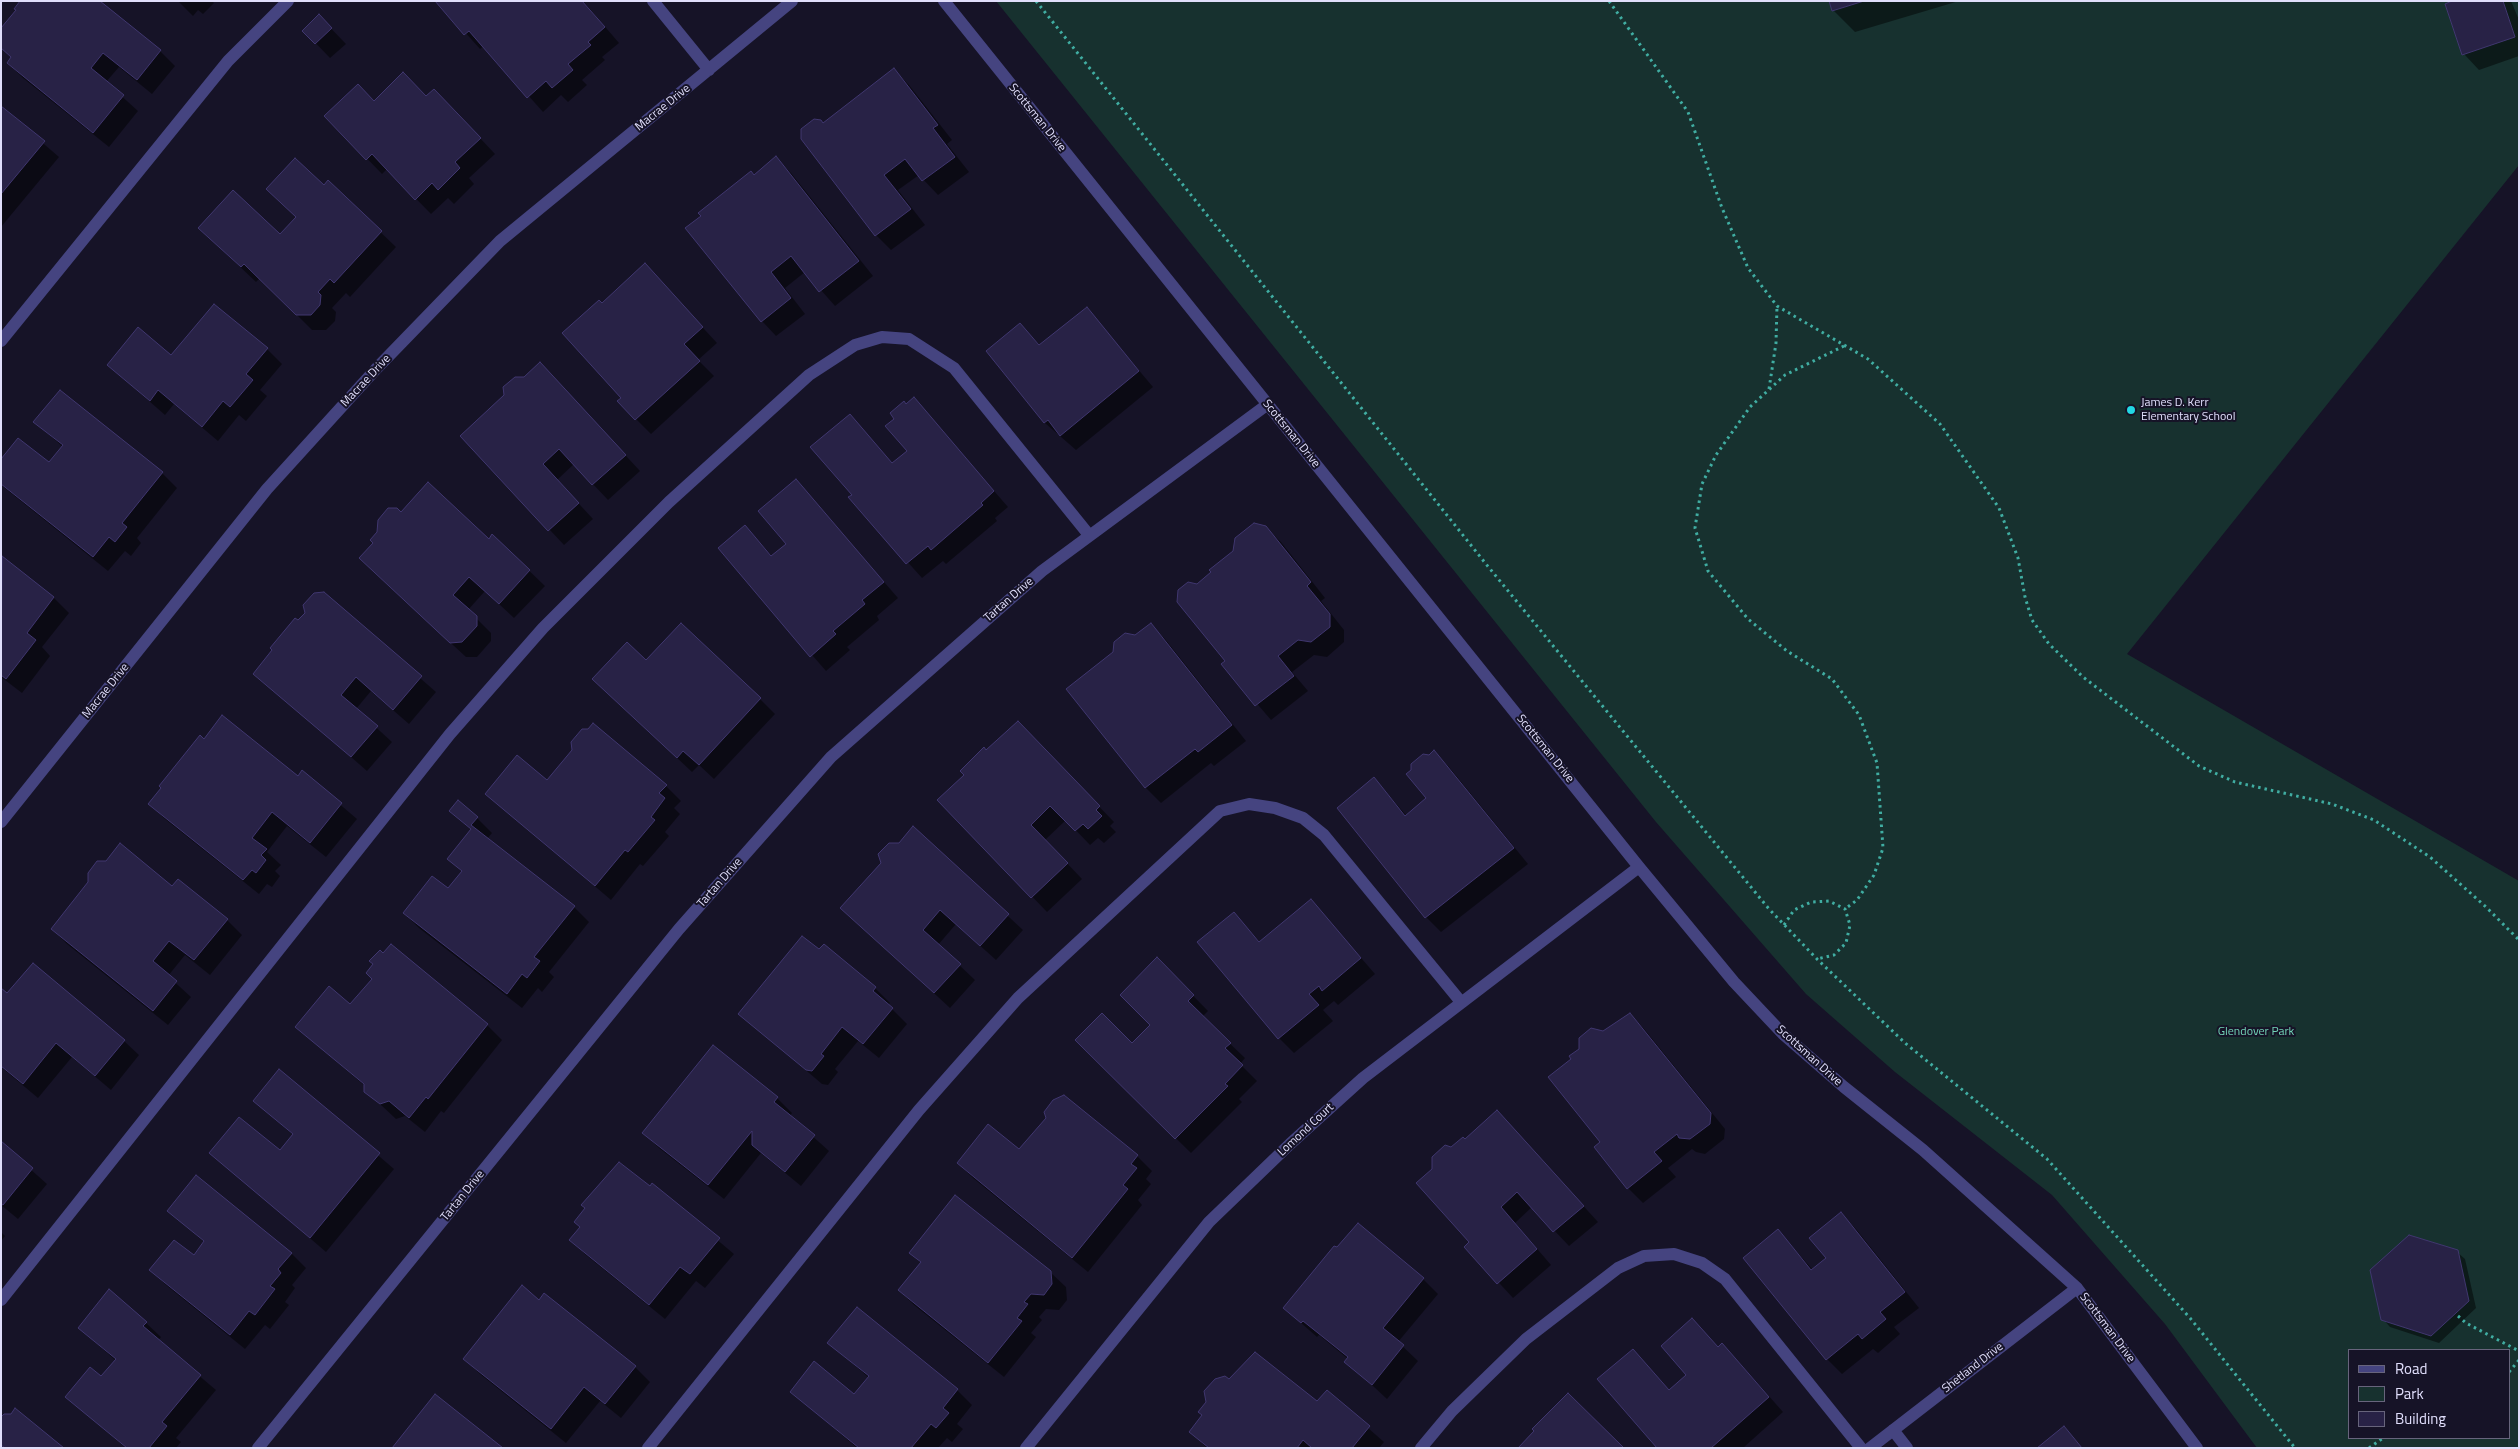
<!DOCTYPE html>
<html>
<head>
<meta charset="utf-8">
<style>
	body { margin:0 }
	#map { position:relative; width:2520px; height:1449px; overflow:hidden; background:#161327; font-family:"Titillium Web",sans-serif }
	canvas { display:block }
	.frame { position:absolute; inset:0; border:2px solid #e0defb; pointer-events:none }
	.legend { position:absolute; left:2348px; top:1349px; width:162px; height:90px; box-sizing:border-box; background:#161327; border:1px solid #67647c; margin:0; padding:6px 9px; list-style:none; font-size:15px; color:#e0defb }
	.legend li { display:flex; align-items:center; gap:10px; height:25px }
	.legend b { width:25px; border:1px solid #67647c }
</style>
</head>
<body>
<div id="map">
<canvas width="2520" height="1449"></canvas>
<div class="frame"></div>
<ul class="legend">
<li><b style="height:6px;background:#454480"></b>Road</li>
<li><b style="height:14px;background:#17312f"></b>Park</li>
<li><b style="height:14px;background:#282246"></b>Building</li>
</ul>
</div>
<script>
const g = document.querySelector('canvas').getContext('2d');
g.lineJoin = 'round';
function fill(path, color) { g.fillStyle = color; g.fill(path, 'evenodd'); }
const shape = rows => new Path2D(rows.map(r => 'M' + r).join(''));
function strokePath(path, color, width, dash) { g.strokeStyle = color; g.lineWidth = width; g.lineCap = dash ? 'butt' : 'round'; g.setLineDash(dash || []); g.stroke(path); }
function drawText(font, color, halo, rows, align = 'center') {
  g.font = font + ' "Titillium Web",sans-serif'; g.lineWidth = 4; g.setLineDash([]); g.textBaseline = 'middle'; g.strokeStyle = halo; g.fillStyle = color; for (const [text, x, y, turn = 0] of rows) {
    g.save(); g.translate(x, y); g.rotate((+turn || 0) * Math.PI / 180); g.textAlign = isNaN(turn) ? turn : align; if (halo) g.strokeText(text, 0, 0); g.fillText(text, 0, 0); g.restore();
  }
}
const green = shape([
	[996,1,1829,1,1832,11,1864,1,2519,1,2519,165,2127,654,2519,881,2519,1448,2257,1448,2165,1324,2052,1195,1895,1072,1806,994,1656,822],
	[2349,1350,2509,1350,2509,1438,2349,1438]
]);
const shadow = shape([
	[178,1,212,1,214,3,203,14,198,10,193,16],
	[437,1,583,1,619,43,602,57,605,60,582,80,587,85,568,102,561,95,543,112,484,46,480,49],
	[1830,1,1959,1,1855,32,1833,10],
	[2456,1,2511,1,2519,20,2519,56,2479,70,2464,54],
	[18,10,160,51,175,66,152,94,119,67,106,82,138,111,109,147,23,78,8,63,12,58,1,48,1,30],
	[319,16,346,44,330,58,304,31],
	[894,70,909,85,952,140,947,144,969,172,938,195,919,175,898,190,925,225,891,250,876,235,802,138,823,125],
	[426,97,449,105,495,154,469,178,474,184,454,204,448,198,431,214,387,169,382,174,326,116],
	[1,107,59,157,1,227],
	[776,158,791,173,873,276,835,306,805,272,785,288,805,314,776,336,762,321,754,176],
	[328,182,396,247,350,297,346,293,332,308,336,312,335,321,326,330,312,330,260,278,256,282,215,243,281,235],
	[645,265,717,343,698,360,714,376,651,434,636,419,622,398,602,305],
	[1087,309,1153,387,1076,450,1045,423,988,351,1020,324,1041,346],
	[267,349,282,364,260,390,267,396,246,421,239,415,218,441,174,404,165,415,108,365],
	[555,379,640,471,608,500,574,464,557,480,593,519,564,545,462,436,506,396],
	[914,399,1008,507,995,518,997,521,946,564,943,561,922,578,850,498,854,495,850,415,893,464,908,451,906,406],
	[35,422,162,473,177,488,137,538,141,543,131,556,125,551,108,571,1,485,1,461,50,464,63,447],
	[796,481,898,598,877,616,879,620,847,647,850,650,826,671,719,548,745,526,773,557,788,544],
	[401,513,489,541,493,536,545,586,514,618,485,591,468,610,491,633,491,641,477,657,466,657,375,573],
	[1265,527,1281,542,1325,598,1321,601,1344,630,1344,642,1327,657,1314,655,1292,672,1308,691,1271,720,1223,664,1227,662,1198,585],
	[2,558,54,598,69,613,42,647,50,656,22,693,1,677],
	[323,593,436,692,409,724,371,691,356,709,392,742,367,771,255,673],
	[1150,624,1165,639,1246,741,1214,766,1211,763,1161,803,1146,788,1068,689],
	[646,662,760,699,775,714,714,779,699,765,692,772,609,694],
	[1033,738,1114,822,1110,826,1116,832,1104,843,1098,838,1090,845,1066,820,1045,840,1082,879,1047,912,939,800,965,775,986,751],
	[204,740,298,777,302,772,357,819,326,857,287,826,267,852,281,865,275,871,280,876,272,887,267,884,259,894,165,819,150,804],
	[1434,752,1449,767,1528,864,1441,932,1426,917,1338,808,1374,779,1407,816,1428,799,1429,756],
	[547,782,666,786,681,801,674,808,680,814,665,832,669,836,643,866,640,864,611,900,487,794],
	[451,811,477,818,492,833,487,839,574,907,589,922,549,972,554,977,542,992,538,988,522,1008,419,928,404,913,448,890,462,872,449,859,472,830],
	[913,828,1023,930,996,960,956,924,938,945,975,980,950,1008,857,922,899,844],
	[90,882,173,887,227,920,242,935,210,975,185,955,168,976,191,997,168,1025,67,944,52,929],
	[1311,900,1375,974,1338,1005,1334,1001,1323,1010,1333,1021,1294,1053,1279,1038,1234,914,1260,942],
	[1157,959,1208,1011,1202,1017,1245,1058,1240,1064,1257,1081,1239,1099,1242,1102,1191,1153,1076,1040,1132,1045,1151,1025],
	[875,988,890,1003,888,1005,907,1024,879,1058,858,1041,835,1069,838,1072,828,1085,822,1084,740,1014],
	[1,990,124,1041,139,1055,111,1090,72,1057,38,1098,1,1067],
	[351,1006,487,1025,502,1040,444,1113,441,1111,425,1132,405,1116,396,1119,366,1091,366,1087,297,1027],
	[1630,1014,1645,1030,1725,1129,1724,1139,1705,1154,1696,1152,1692,1149,1668,1168,1676,1177,1643,1203,1628,1188,1602,1142,1603,1032],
	[280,1071,394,1169,326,1252,211,1153,280,1152,293,1135,255,1101],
	[777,1098,792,1113,790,1116,829,1151,801,1186,761,1153,724,1199,659,1148,644,1133],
	[1497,1111,1598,1222,1569,1246,1532,1207,1515,1223,1551,1265,1513,1298,1466,1247,1471,1242,1433,1169,1451,1148,1465,1141],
	[1,1143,47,1184,18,1219,1,1205],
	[1020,1151,1137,1156,1152,1171,1146,1179,1151,1184,1138,1200,1142,1205,1088,1272,973,1178,958,1163],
	[652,1185,734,1254,705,1288,696,1281,665,1319,586,1255,571,1240],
	[169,1211,291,1253,306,1268,292,1285,295,1288,285,1302,289,1305,270,1329,265,1325,245,1349,166,1285,151,1270,194,1256,205,1243],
	[1841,1214,1856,1229,1919,1308,1894,1327,1900,1334,1878,1353,1873,1349,1842,1374,1827,1359,1778,1231,1813,1270,1827,1258],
	[1,1232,5,1236,1,1241],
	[2457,1252,2465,1259,2476,1308,2439,1343,2390,1327,2383,1319],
	[911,1253,1050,1272,1066,1287,1067,1300,1059,1310,1046,1309,1039,1317,1042,1320,1031,1333,1036,1337,1004,1377,914,1305,899,1290,921,1263],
	[1423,1279,1438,1294,1398,1342,1418,1361,1387,1399,1346,1361,1348,1359,1319,1335,1317,1337,1284,1308],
	[539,1302,635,1367,650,1382,621,1418,600,1401,566,1443,480,1374,465,1359],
	[1692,1320,1719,1348,1722,1345,1737,1360,1783,1412,1743,1448,1658,1448,1633,1350,1670,1391,1688,1375],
	[146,1323,161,1337,158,1341,216,1390,176,1438,181,1442,176,1448,126,1448,67,1397,102,1378,116,1361,79,1327],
	[829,1342,957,1390,972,1405,957,1424,963,1429,952,1442,947,1438,938,1448,857,1448,791,1391,855,1396,869,1378],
	[1229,1381,1317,1403,1327,1392,1384,1442,1379,1448,1207,1448,1191,1432]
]);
const building = shape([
	[20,1,100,1,161,50,137,80,103,53,91,68,124,95,93,133,7,63,11,57,1,48,1,28,16,10,14,9,20,1],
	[435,1,582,1,605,27,588,42,591,45,568,64,573,70,552,88,546,81,527,98,469,31,464,35,435,1],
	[1829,1,1864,1,1832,11,1829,1],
	[2452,1,2503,1,2515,37,2462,55,2445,4,2452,1],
	[319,14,332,28,315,44,302,31,319,14],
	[894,68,938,125,933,128,955,157,922,181,905,159,884,175,911,209,875,236,801,139,801,129,814,119,821,120,823,123,894,68],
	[403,72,426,96,434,89,481,138,455,162,460,168,438,190,432,183,415,200,372,154,366,160,324,116,358,84,374,101,403,72],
	[1,106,45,141,1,194,1,106],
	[776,156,859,261,819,292,791,256,771,272,791,298,761,322,685,228,701,216,698,213,751,171,754,175,776,156],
	[295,158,324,185,328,180,382,231,334,283,330,279,318,292,321,295,320,305,311,315,296,315,244,264,241,267,198,228,233,190,280,234,296,217,266,189,295,158],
	[645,263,703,327,684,344,700,361,635,420,617,401,621,398,562,333,599,300,602,303,645,263],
	[214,304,268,348,246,374,253,380,230,407,223,401,202,427,158,390,150,401,107,365,138,327,171,355,214,304],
	[1087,307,1139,371,1060,436,1048,420,1044,423,986,351,1020,323,1039,345,1087,307],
	[540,362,626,455,592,485,559,449,543,464,579,503,548,531,460,436,504,395,503,387,515,377,524,377,540,362],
	[60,390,163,472,122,523,127,527,115,542,109,537,93,557,1,484,1,459,18,438,49,462,63,445,33,422,60,390],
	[914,397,994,491,981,503,983,505,931,550,928,546,906,564,848,497,852,495,810,447,850,414,892,463,907,451,885,426,894,419,890,413,904,401,906,404,914,397],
	[796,479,884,582,862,600,865,604,833,631,836,634,810,657,718,548,745,525,771,556,786,544,758,511,796,479],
	[428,482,489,539,492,534,530,570,499,604,469,577,453,595,477,616,477,626,462,642,450,643,359,558,373,543,370,540,377,532,378,520,388,508,397,508,401,512,428,482],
	[1254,523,1266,526,1311,582,1307,586,1330,614,1330,627,1311,642,1298,640,1278,656,1294,676,1255,706,1221,664,1225,661,1177,602,1178,590,1188,582,1197,584,1211,572,1209,570,1233,551,1235,538,1254,523],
	[2,556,54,597,27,633,36,640,6,679,1,675,2,556],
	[324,592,422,676,393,710,356,677,341,695,378,726,351,757,253,674,272,650,270,648,295,618,298,620,305,613,303,605,314,593,324,592],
	[681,623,761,698,699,765,683,751,677,758,592,679,627,642,646,660,681,623],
	[1151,623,1232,725,1198,752,1195,749,1145,788,1066,689,1113,652,1114,642,1125,633,1135,635,1151,623],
	[222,715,298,776,302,770,342,803,310,843,272,812,252,838,267,849,261,855,266,860,256,873,252,870,243,880,148,804,161,788,159,786,200,735,204,739,222,715],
	[1018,721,1100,806,1096,810,1102,816,1088,829,1083,824,1075,831,1050,806,1031,825,1068,863,1031,898,937,800,964,775,960,771,984,747,986,750,1018,721],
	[593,723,667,785,659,793,665,798,651,817,655,820,628,852,625,850,595,886,485,794,517,755,547,780,572,750,571,742,582,729,588,729,593,723],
	[1434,750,1514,848,1425,918,1337,808,1374,777,1405,816,1426,798,1406,774,1411,770,1411,764,1423,754,1429,755,1434,750],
	[458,800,478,817,471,825,575,906,534,957,540,961,527,978,522,974,507,994,403,913,432,876,448,888,462,871,447,859,471,829,449,811,458,800],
	[913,826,1009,914,980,946,940,910,923,930,961,964,934,993,840,908,881,863,878,854,889,843,899,843,913,826],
	[120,843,172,886,178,879,228,919,194,960,169,941,153,961,177,981,153,1011,51,929,88,882,88,873,97,861,106,861,120,843],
	[1311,899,1361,958,1322,991,1319,986,1309,994,1319,1005,1278,1039,1197,942,1234,912,1259,942,1311,899],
	[802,936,819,949,824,944,876,987,873,991,893,1008,863,1044,842,1027,821,1054,824,1056,812,1071,806,1070,738,1014,802,936],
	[391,944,488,1024,428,1099,426,1097,409,1118,389,1101,380,1104,364,1092,364,1084,295,1027,329,986,350,1004,372,979,366,973,373,964,369,961,380,950,383,953,391,944],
	[1157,957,1194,995,1188,1001,1231,1043,1225,1048,1243,1065,1225,1084,1228,1086,1175,1139,1075,1040,1102,1013,1132,1043,1150,1025,1120,995,1157,957],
	[33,963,125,1040,95,1076,56,1043,23,1084,1,1066,1,988,7,993,33,963],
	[1630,1013,1711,1113,1710,1124,1690,1139,1679,1138,1677,1134,1654,1152,1662,1161,1627,1189,1594,1147,1600,1142,1548,1077,1571,1059,1569,1056,1579,1049,1579,1038,1591,1028,1603,1031,1630,1013],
	[713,1045,778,1097,774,1102,815,1135,785,1172,752,1145,752,1131,708,1185,642,1133,713,1045],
	[279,1069,380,1153,310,1238,209,1153,239,1117,280,1150,293,1134,253,1101,279,1069],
	[1064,1095,1138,1155,1131,1164,1137,1168,1123,1185,1128,1189,1072,1258,957,1163,988,1124,1019,1149,1046,1118,1044,1112,1053,1100,1064,1095],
	[1497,1110,1584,1206,1553,1232,1517,1192,1501,1207,1537,1249,1497,1284,1464,1247,1469,1242,1416,1183,1432,1169,1432,1157,1445,1145,1451,1147,1463,1137,1465,1139,1497,1110],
	[1,1141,33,1168,3,1205,1,1204,1,1141],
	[619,1162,650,1186,652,1183,720,1238,690,1274,680,1267,649,1305,569,1240,580,1227,574,1222,585,1208,581,1205,619,1162],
	[196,1175,292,1253,278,1269,281,1273,270,1286,275,1289,255,1315,249,1311,230,1335,149,1270,174,1240,194,1255,204,1241,167,1211,196,1175],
	[955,1195,1051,1271,1052,1284,1044,1295,1031,1294,1024,1302,1028,1304,1017,1318,1022,1321,988,1363,898,1290,921,1262,909,1253,955,1195],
	[1841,1212,1905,1292,1880,1312,1886,1319,1862,1339,1858,1334,1826,1360,1743,1258,1778,1229,1811,1270,1826,1258,1809,1238,1841,1212],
	[1358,1223,1424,1278,1383,1328,1404,1345,1372,1385,1344,1362,1348,1357,1303,1321,1301,1323,1283,1308,1334,1246,1337,1247,1358,1223],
	[2409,1235,2458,1250,2469,1301,2431,1336,2381,1320,2370,1270,2409,1235],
	[522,1285,539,1300,544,1293,636,1366,605,1404,584,1387,551,1429,463,1359,522,1285],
	[109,1289,147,1322,143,1326,201,1375,162,1422,167,1426,149,1448,127,1448,65,1397,90,1367,101,1376,116,1359,78,1328,109,1289],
	[857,1307,958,1389,943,1408,949,1413,936,1428,931,1424,911,1448,859,1448,790,1392,814,1361,854,1394,869,1376,827,1343,857,1307],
	[1692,1318,1718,1347,1722,1343,1769,1397,1711,1448,1657,1448,1597,1379,1633,1349,1669,1390,1686,1375,1661,1346,1692,1318],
	[1255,1352,1317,1401,1327,1390,1370,1426,1352,1448,1312,1448,1303,1440,1297,1448,1209,1448,1189,1432,1202,1415,1198,1412,1206,1402,1204,1391,1215,1379,1225,1376,1229,1379,1255,1352],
	[1568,1393,1624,1448,1518,1448,1534,1431,1532,1429,1568,1393],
	[435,1394,503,1448,392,1448,435,1394],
	[15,1408,64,1448,5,1448,1,1445,1,1417,4,1414,11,1414,15,1408],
	[2064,1426,2082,1448,2037,1448,2064,1426]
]);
const path = shape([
	[1036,1,1486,564,1769,909,1817,959,1905,1043,2047,1159,2190,1318,2295,1448],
	[1609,1,1688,112,1722,208,1748,268,1777,306,1868,359,1940,424,1999,508,2018,558,2025,597,2032,620,2049,644,2083,677,2199,766,2235,782,2332,804,2374,820,2430,857,2486,907,2519,940],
	[1844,346,1785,375,1750,407,1716,455,1702,484,1695,528,1708,571,1748,619,1787,651,1832,679,1859,715,1877,763,1883,848,1874,875,1857,900,1845,909],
	[1769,389,1776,343,1777,306],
	[1784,925,1794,910,1811,902,1829,901,1845,909,1850,925,1846,943,1834,955,1817,959],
	[2458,1316,2466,1323,2519,1351],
	[2509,1372,2519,1360],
	[2369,1448,2383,1438]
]);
const minor = shape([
	[653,1,709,70],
	[944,1,1639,867,1734,982,1783,1034,1844,1087,1923,1150,2077,1288,2197,1448],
	[1,341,228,61,288,1],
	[1,822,267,489,376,369,500,241,792,1],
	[1,1300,450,734,543,628,669,502,809,375,855,345,882,337,909,339,954,368,1089,535],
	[1893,1430,1907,1448],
	[258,1448,679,929,831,757,1042,571,1268,404],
	[648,1448,919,1110,1018,998,1220,811,1249,804,1275,808,1303,818,1324,835,1461,1002],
	[1026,1448,1209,1222,1290,1144,1363,1078,1639,867],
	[1421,1448,1452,1411,1526,1339,1618,1268,1644,1256,1674,1254,1702,1263,1725,1279,1861,1448],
	[1870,1448,2077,1288]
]);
const markers = [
	[2131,410,5,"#22d7e3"]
];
const streetNames = [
	["Macrae Drive",663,108,-39],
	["Scottsman Drive",1037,118,51],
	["Macrae Drive",366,381,-47],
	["Scottsman Drive",1291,434,51],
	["Tartan Drive",1009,600,-41],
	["Macrae Drive",106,691,-51],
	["Scottsman Drive",1545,749,51],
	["Tartan Drive",720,883,-49],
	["Scottsman Drive",1809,1056,42],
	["Lomond Court",1306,1130,-43],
	["Tartan Drive",463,1196,-51],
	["Scottsman Drive",2107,1328,53],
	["Shetland Drive",1973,1368,-38]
];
const poiNames = [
	["James D. Kerr",2141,403],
	["Elementary School",2141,417]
];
const parkNames = [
	["Glendover Park",2256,1032]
];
fill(green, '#17312f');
fill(shadow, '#0007');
fill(building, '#282246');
strokePath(building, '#40376f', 1);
strokePath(path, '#40ada2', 3, [2.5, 4]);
strokePath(minor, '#454480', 12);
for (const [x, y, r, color] of markers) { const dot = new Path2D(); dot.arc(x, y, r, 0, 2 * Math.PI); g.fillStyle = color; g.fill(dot); strokePath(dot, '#161327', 2); }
drawText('12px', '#e0defb', '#161327', streetNames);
drawText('12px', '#e0defb', '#161327', poiNames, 'left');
drawText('12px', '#72d3b7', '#161327', parkNames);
</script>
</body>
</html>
